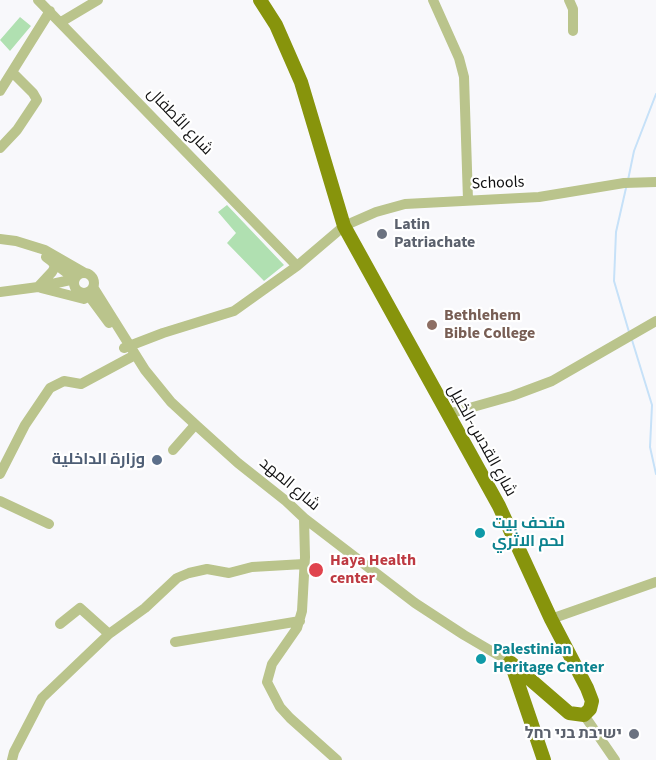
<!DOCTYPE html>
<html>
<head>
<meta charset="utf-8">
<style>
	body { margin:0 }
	canvas { display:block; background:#f8f8fb }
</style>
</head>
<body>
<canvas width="656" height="760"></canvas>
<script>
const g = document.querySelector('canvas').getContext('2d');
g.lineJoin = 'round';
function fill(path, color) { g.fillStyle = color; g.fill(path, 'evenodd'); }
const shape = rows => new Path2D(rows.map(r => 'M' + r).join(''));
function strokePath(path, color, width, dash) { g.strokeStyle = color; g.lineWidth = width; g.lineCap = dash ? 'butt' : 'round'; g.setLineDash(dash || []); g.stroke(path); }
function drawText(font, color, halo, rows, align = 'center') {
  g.font = font + ' "Source Sans 3",Cairo,Heebo,sans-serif'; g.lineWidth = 4.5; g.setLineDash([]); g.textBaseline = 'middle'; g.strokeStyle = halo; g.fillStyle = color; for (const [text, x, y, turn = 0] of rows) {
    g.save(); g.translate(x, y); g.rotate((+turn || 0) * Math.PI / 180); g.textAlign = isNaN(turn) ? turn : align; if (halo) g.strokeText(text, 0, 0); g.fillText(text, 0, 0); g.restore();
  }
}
const green = shape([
	[20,17,31,26,10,51,0,40],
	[227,205,284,265,264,281,227,243,236,233,218,212]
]);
const stream = shape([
	[628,180,634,151,656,94],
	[626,188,616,232,614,281,629,332],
	[632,340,652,405,650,447,656,474]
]);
const minor = shape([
	[38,0,297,266],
	[433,0,459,58,464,77,468,200],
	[569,0,573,9,573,31],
	[61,22,98,0],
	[0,91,50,11],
	[0,148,17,130,37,100,33,93,12,72],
	[0,239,16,241,45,250,85,273],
	[46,257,75,279],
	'74 283a10 10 0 1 1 20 0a10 10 0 1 1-20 0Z',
	[38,287,52,272,55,267,53,263],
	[93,287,145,370,171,402,197,426,238,463,286,501,304,518,415,603,464,635,510,662],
	[41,288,84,299],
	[0,292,38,287,75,279],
	[84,293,92,300,109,323],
	[124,348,163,333,234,311,297,266,344,226,376,212,405,204,539,197,624,183,656,182],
	[448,414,512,396,552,381,656,321],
	[173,450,195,425],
	[0,474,25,425,50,388,64,381,81,384,135,355],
	[0,501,49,524],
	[304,518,305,557,302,611,297,628,272,664,267,682,280,707,290,718,337,760],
	[551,619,656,582],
	[60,624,80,608,109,634],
	[175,642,300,621],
	[584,715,615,760],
	[12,760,14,752,42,698,109,634,145,608,177,578,189,573,207,569,229,573,252,567,304,564]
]);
const major = shape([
	[260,0,276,25,301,82,344,226,499,506,551,619,587,688,592,701,590,709,584,715,569,713,510,662],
	[511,663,544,760]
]);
const markers = [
	[382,234,6,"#6b7280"],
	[432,325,6,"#8d6e63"],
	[157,460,6,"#5c6f8a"],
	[480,533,6,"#0f9aa8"],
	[316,570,8,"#e0444e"],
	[481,659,6,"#0f9aa8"],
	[634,734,6,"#6b7280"]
];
const streetNames = [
	["شارع الأطفال",179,122,46],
	["Schools",498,184,-2],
	["شارع القدس-الخليل",481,441,61],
	["شارع المهد",289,485,40]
];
const worshipNames = [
	["Latin",394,225],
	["Patriachate",394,243],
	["ישיבת בני רחל",622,734,"right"]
];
const educationNames = [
	["Bethlehem",444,316],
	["Bible College",444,334]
];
const serviceNames = [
	["وزارة الداخلية",145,460]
];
const cultureNames = [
	["متحف بيت",492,524],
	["لحم الاثري",492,542],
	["Palestinian",493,650],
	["Heritage Center",493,668]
];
const healthNames = [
	["Haya Health",330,561],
	["center",330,579]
];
fill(green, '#b0e0b1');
strokePath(stream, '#c6e1f8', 2);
strokePath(minor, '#bac48c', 10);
strokePath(major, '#87940c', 14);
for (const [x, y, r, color] of markers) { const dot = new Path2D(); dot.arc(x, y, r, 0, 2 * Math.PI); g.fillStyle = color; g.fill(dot); strokePath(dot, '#fff', 2); }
drawText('16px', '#101011', '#fff', streetNames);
drawText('bold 16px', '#5b616d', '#fff', worshipNames, 'left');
drawText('bold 16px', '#785e54', '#fff', educationNames, 'left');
drawText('bold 16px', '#4e5e75', '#fff', serviceNames, 'right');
drawText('bold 16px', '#0d838f', '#fff', cultureNames, 'left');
drawText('bold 16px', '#be3a42', '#fff', healthNames, 'left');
</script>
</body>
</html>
